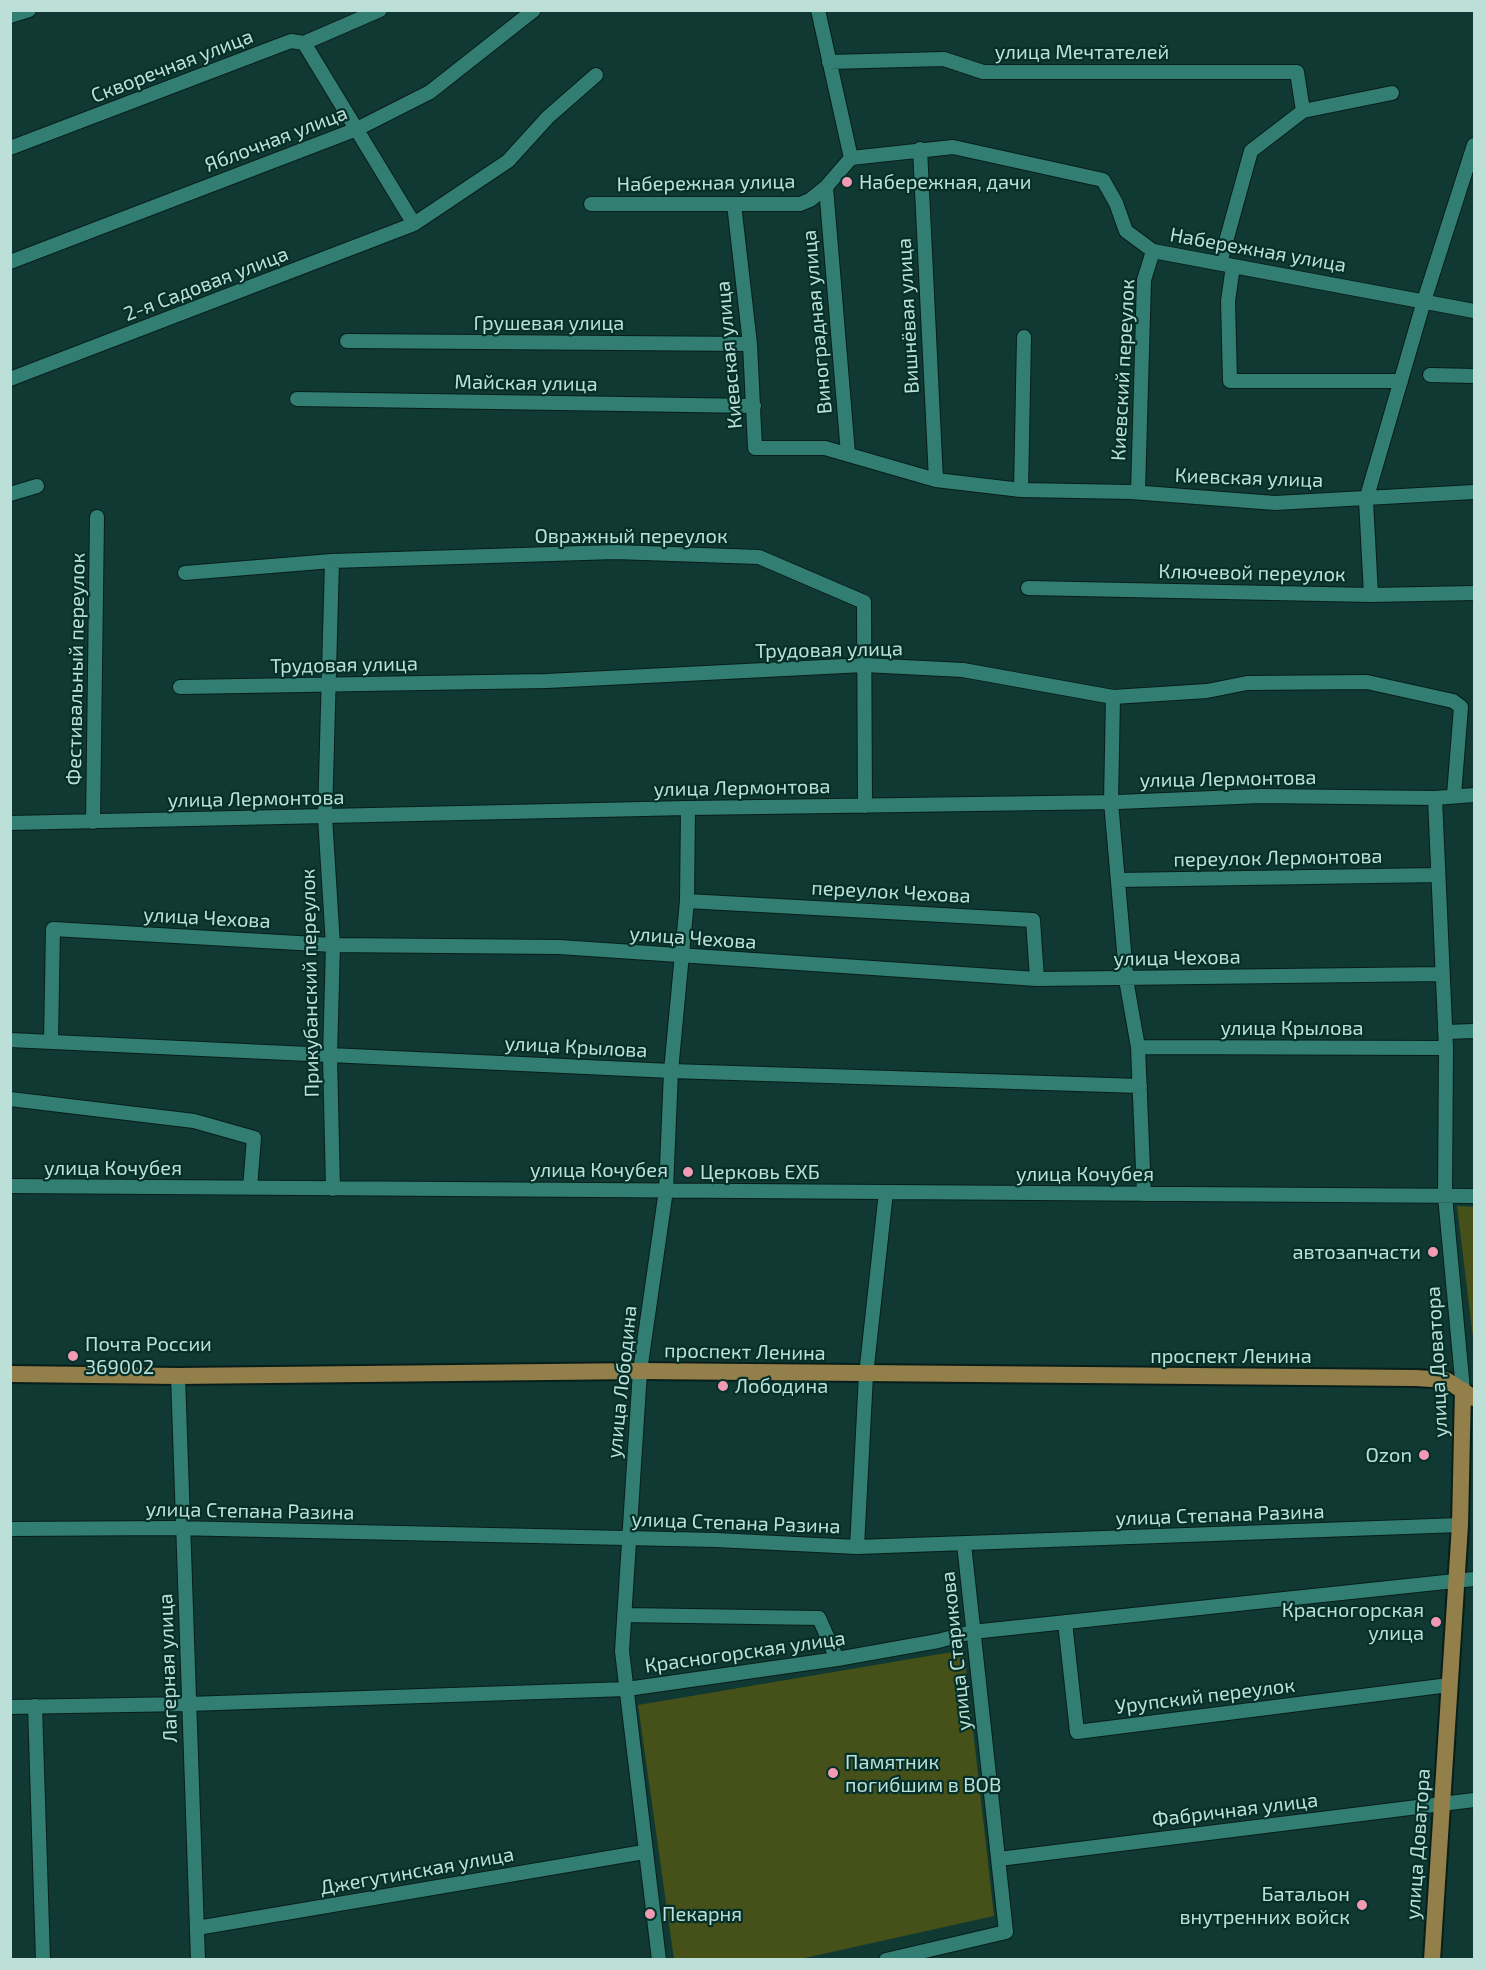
<!DOCTYPE html>
<html>
<head>
<meta charset="utf-8">
<style>
	body { margin:0 }
	#map { position:relative; width:1485px; height:1970px; overflow:hidden; background:#113933; font-family:"Exo 2",sans-serif }
	canvas { display:block }
	.frame { position:absolute; inset:0; border:12px solid #bce0d8; pointer-events:none }
</style>
</head>
<body>
<div id="map">
<canvas width="1485" height="1970"></canvas>
<div class="frame"></div>
</div>
<script>
const g = document.querySelector('canvas').getContext('2d');
g.lineJoin = 'round';
function fill(path, color) { g.fillStyle = color; g.fill(path, 'evenodd'); }
const shape = rows => new Path2D(rows.map(r => 'M' + r).join(''));
function strokePath(path, color, width, dash) { g.strokeStyle = color; g.lineWidth = width; g.lineCap = dash ? 'butt' : 'round'; g.setLineDash(dash || []); g.stroke(path); }
function drawText(font, color, halo, rows, align = 'center') {
  g.font = font + ' "Exo 2",sans-serif'; g.lineWidth = 4.5; g.setLineDash([]); g.textBaseline = 'middle'; g.strokeStyle = halo; g.fillStyle = color; for (const [text, x, y, turn = 0] of rows) {
    g.save(); g.translate(x, y); g.rotate((+turn || 0) * Math.PI / 180); g.textAlign = isNaN(turn) ? turn : align; if (halo) g.strokeText(text, 0, 0); g.fillText(text, 0, 0); g.restore();
  }
}
const green = shape([
	[1457,1206,1474,1207,1474,1346],
	[964,1650,994,1916,800,1959,674,1959,638,1705]
]);
const minor = shape([
	[818,10,851,158],
	[10,16,29,10],
	[304,43,414,224],
	[829,62,944,59,983,72,1297,72,1303,111],
	[10,148,291,41,304,43,380,10],
	[920,149,936,480],
	[826,187,848,454],
	[591,204,800,204,810,200,826,187,851,158,953,147,1103,180,1116,203,1126,231,1153,251,1474,311],
	[734,204,750,344,755,448,825,448,936,480,1021,490,1131,492,1275,503,1474,492],
	[10,262,357,129,430,92,534,10],
	[1220,263,1251,151,1303,111,1392,93],
	[1233,266,1228,301,1230,381,1401,381],
	[347,341,750,344],
	[1430,375,1474,376],
	[10,379,414,224,508,161,548,117,596,75],
	[297,399,754,406],
	[1021,490,1024,337],
	[1138,492,1144,280,1153,251],
	[10,494,37,486],
	[332,561,325,817,333,945,330,1056,333,1189],
	[185,573,332,561,615,552,759,557,864,602,865,806],
	[1028,588,1371,595,1474,593],
	[1371,595,1366,500,1424,301,1474,145],
	[180,687,547,681,864,665,963,670,1113,697,1207,691,1247,683,1367,682,1453,701,1461,707,1454,795],
	[1113,697,1111,802,1127,985,1138,1047,1144,1194],
	[1435,798,1446,1048,1445,1196,1463,1390],
	[93,822,97,517],
	[10,823,688,808,1118,802,1261,796,1435,798,1474,795],
	[1118,880,1438,875],
	[687,901,1033,920,1037,979],
	[1445,1032,1474,1031],
	[10,1040,671,1071,1140,1086],
	[51,1041,53,929,333,945,559,947,1037,979,1443,974],
	[1138,1047,1446,1048],
	[10,1099,194,1121,254,1138,250,1188],
	[10,1186,1474,1196],
	[178,1376,198,1960],
	[10,1529,174,1528,716,1540,857,1547,1460,1525],
	[857,1547,866,1375,886,1192],
	[624,1615,819,1618,837,1659],
	[1065,1622,1077,1732,1449,1685],
	[35,1706,43,1960],
	[10,1707,188,1704,627,1689,837,1659,938,1641,972,1632,1474,1579],
	[999,1859,1474,1800],
	[197,1928,644,1852],
	[659,1960,622,1651,640,1371,666,1190,671,1071,687,901,688,808],
	[886,1960,1006,1932,964,1544]
]);
const major = shape([
	[10,1374,178,1376,640,1371,1416,1378,1446,1380,1474,1398],
	[1432,1960,1460,1525,1463,1390]
]);
const markers = [
	[847,182,6,"#f19ab4"],
	[688,1172,6,"#f19ab4"],
	[1433,1252,6,"#f19ab4"],
	[73,1356,6,"#f19ab4"],
	[723,1386,6,"#f19ab4"],
	[1424,1455,6,"#f19ab4"],
	[1436,1622,6,"#f19ab4"],
	[833,1773,6,"#f19ab4"],
	[1362,1905,6,"#f19ab4"],
	[650,1914,6,"#f19ab4"]
];
const streetNames = [
	["улица Мечтателей",1082,52],
	["Скворечная улица",172,66,-21],
	["Яблочная улица",276,139,-21],
	["Набережная улица",706,183,-1],
	["Набережная улица",1258,250,10],
	["2-я Садовая улица",206,284,-21],
	["Вишнёвая улица",908,316,-93],
	["Виноградная улица",817,322,-95],
	["Грушевая улица",549,323],
	["Киевская улица",729,355,-95],
	["Киевский переулок",1123,370,-87],
	["Майская улица",526,383,1],
	["Киевская улица",1249,478,2],
	["Овражный переулок",631,536],
	["Ключевой переулок",1252,573,1],
	["Трудовая улица",829,650,-1],
	["Трудовая улица",344,665,-1],
	["Фестивальный переулок",76,669,-89],
	["улица Лермонтова",1228,779,-1],
	["улица Лермонтова",742,788,-1],
	["улица Лермонтова",256,799,-1],
	["переулок Лермонтова",1278,858,-1],
	["переулок Чехова",891,892,3],
	["улица Чехова",207,918,3],
	["улица Чехова",693,938,4],
	["улица Чехова",1177,958,-1],
	["Прикубанский переулок",310,983,-91],
	["улица Крылова",1292,1028],
	["улица Крылова",576,1047,3],
	["улица Кочубея",113,1168],
	["улица Кочубея",599,1170],
	["улица Кочубея",1085,1174],
	["проспект Ленина",745,1352,1],
	["проспект Ленина",1231,1356],
	["улица Доватора",1437,1362,-93],
	["улица Лободина",622,1382,-84],
	["улица Степана Разина",250,1511,1],
	["улица Степана Разина",1220,1515,-2],
	["улица Степана Разина",736,1523,2],
	["улица Старикова",956,1651,-96],
	["Красногорская улица",745,1652,-8],
	["Лагерная улица",168,1668,-92],
	["Урупский переулок",1205,1696,-7],
	["Фабричная улица",1235,1810,-7],
	["улица Доватора",1418,1844,-86],
	["Джегутинская улица",417,1871,-10]
];
const poiNames = [
	["Набережная, дачи",859,182],
	["Церковь ЕХБ",700,1172],
	["автозапчасти",1421,1252,"right"],
	["Почта России",85,1344],
	["369002",85,1367],
	["Лободина",735,1386],
	["Ozon",1412,1455,"right"],
	["Красногорская",1424,1610,"right"],
	["улица",1424,1633,"right"],
	["Памятник",845,1762],
	["погибшим в ВОВ",845,1785],
	["Батальон",1350,1894,"right"],
	["внутренних войск",1350,1917,"right"],
	["Пекарня",662,1914]
];
fill(green, '#455118');
strokePath(minor, '#071e1a', 16);
strokePath(major, '#071e1a', 20);
strokePath(minor, '#337e72', 14);
strokePath(major, '#927f4a', 16);
for (const [x, y, r, color] of markers) { const dot = new Path2D(); dot.arc(x, y, r, 0, 2 * Math.PI); g.fillStyle = color; g.fill(dot); strokePath(dot, '#052f29', 2); }
drawText('20px', '#bce0d8', '#052f29', streetNames);
drawText('20px', '#bce0d8', '#052f29', poiNames, 'left');
</script>
</body>
</html>
